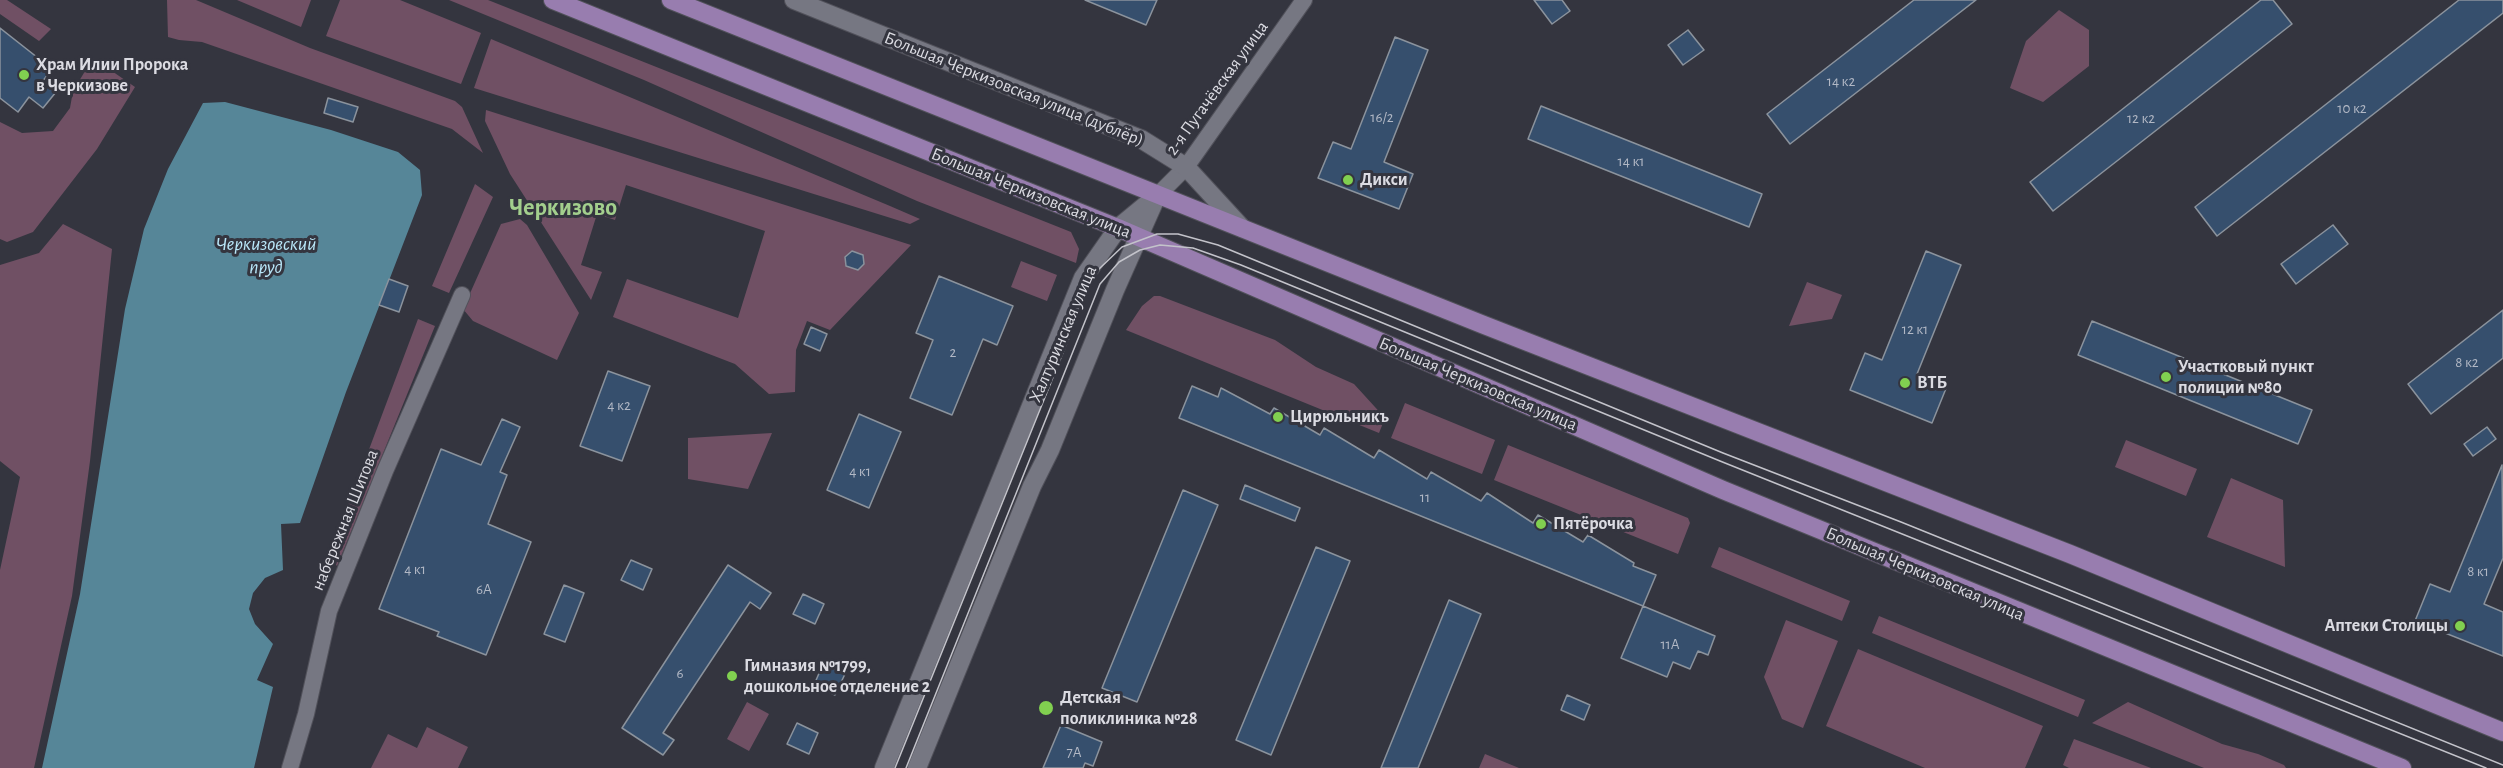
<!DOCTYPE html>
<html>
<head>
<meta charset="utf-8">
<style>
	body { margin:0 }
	canvas { display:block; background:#34353f }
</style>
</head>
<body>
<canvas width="2503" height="768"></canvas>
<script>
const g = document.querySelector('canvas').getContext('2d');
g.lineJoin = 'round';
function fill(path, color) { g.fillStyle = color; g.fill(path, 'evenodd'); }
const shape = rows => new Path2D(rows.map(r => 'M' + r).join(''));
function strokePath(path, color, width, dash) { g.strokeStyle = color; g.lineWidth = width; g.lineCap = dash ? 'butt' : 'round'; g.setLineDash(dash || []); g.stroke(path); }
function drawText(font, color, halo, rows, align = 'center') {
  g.font = font + ' "Alegreya Sans",sans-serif'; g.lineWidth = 6; g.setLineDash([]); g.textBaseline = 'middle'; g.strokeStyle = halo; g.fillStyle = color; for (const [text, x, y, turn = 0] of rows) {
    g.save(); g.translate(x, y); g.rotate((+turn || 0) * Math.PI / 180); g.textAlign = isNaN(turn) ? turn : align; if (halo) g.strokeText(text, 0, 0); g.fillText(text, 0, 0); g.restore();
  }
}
const green = shape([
	[0,0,7,0,51,29,39,41,0,14],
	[167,0,196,0,310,48,455,101,462,107,483,153,452,129,202,42,179,40,168,37],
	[237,0,311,0,301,27],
	[340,0,400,0,481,33,461,84,326,36],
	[449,0,488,0,1071,232,1079,249,1076,263,917,201,644,80],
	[2059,10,2089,30,2089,66,2043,102,2010,88,2026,41],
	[491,39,890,206,920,219,910,224,474,88],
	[93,58,135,87,97,149,33,232,7,242,0,239,0,122,22,133,53,131,70,108,73,91],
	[486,110,911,245,830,330,807,321,796,350,795,392,769,394,735,364,613,317,627,279,738,318,765,231,626,185,615,220,597,214,581,265,602,272,591,300,510,174,485,121],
	[475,184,493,197,449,293,432,286],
	[520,219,527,225,579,313,557,360,473,321,463,309,501,224],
	[63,224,112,249,90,461,72,596,34,768,0,768,0,570,20,477,0,461,0,265,39,253],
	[1021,261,1057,275,1047,301,1011,287],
	[1807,282,1842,295,1832,319,1789,326],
	[1154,296,1160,296,1275,340,1316,367,1354,384,1385,418,1379,433,1126,330,1142,306],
	[418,319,435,326,337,566,329,556],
	[1405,403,1495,440,1482,474,1391,438],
	[772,433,748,489,688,479,688,438],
	[2126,440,2197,469,2186,496,2115,467],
	[1508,445,1688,518,1690,523,1678,554,1494,480],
	[2231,478,2283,500,2285,567,2207,537],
	[1719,547,1850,601,1842,621,1711,567],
	[1879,616,2085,700,2078,717,1872,633],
	[1786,620,1838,641,1803,728,1782,719,1764,677],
	[1858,649,2043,726,2025,768,1925,768,1826,726],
	[747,702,769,714,749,751,727,739],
	[2128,702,2222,744,2258,754,2284,765,2286,768,2204,768,2092,723],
	[427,727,468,747,458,768,371,768,388,734,417,748],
	[2074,739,2151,768,2069,768,2063,765],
	[1485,754,1519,768,1479,768]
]);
const water = shape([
	[225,102,331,130,398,152,420,170,422,195,346,392,300,523,281,524,283,570,265,578,253,593,249,609,255,624,273,644,257,680,273,687,254,768,42,768,80,594,125,309,144,229,168,169,203,103]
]);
const building = shape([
	[1085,0,1157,0,1146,25,1085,0],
	[1534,0,1562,0,1570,11,1552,24,1534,0],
	[1914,0,1976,0,1790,144,1767,114,1914,0],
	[2261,0,2273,0,2292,24,2053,211,2030,182,2261,0],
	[2459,0,2503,0,2503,13,2217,236,2195,207,2459,0],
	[0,28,52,69,42,82,56,92,43,108,29,97,18,112,0,98,0,28],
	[1688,30,1704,50,1683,65,1668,45,1688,30],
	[1395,37,1428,50,1384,162,1413,174,1399,209,1318,178,1333,142,1351,149,1395,37],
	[328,98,358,107,353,122,324,113,328,98],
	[1541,106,1762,194,1749,227,1528,139,1541,106],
	[2333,225,2348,244,2296,284,2281,264,2333,225],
	[852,251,863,255,864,264,858,270,846,266,845,257,852,251],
	[1926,251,1961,265,1917,374,1947,386,1932,423,1850,390,1865,353,1882,360,1926,251],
	[939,276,1013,306,997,345,983,339,952,415,910,398,933,340,916,333,939,276],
	[389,279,408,286,399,312,379,305,389,279],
	[2503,310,2503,358,2431,414,2408,384,2503,310],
	[2092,321,2312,410,2298,444,2078,355,2092,321],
	[811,327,827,334,820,351,804,344,811,327],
	[608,371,650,386,622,461,580,446,608,371],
	[1192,386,1218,397,1221,388,1270,414,1274,408,1320,435,1324,428,1374,458,1379,450,1427,479,1431,472,1481,501,1487,493,1533,523,1538,515,1583,542,1588,535,1634,563,1633,566,1656,575,1643,606,1179,418,1192,386],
	[859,414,901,432,869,508,827,490,859,414],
	[502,419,520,427,500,472,507,475,488,524,531,542,486,655,437,636,439,632,379,609,441,449,481,465,502,419],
	[2487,427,2496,439,2473,456,2464,444,2487,427],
	[2502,465,2503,558,2484,604,2503,612,2503,656,2415,621,2430,584,2450,592,2502,465],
	[1245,485,1300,508,1295,521,1240,499,1245,485],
	[1183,490,1218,505,1137,702,1102,688,1183,490],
	[1316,547,1350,561,1271,755,1236,740,1316,547],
	[631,560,652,569,643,590,621,580,631,560],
	[728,565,771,593,760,609,750,602,663,733,674,740,663,755,622,728,728,565],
	[564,585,584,593,565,642,544,634,564,585],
	[803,594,824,604,815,624,793,614,803,594],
	[1449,600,1481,614,1418,768,1381,768,1449,600],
	[1643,606,1715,636,1708,655,1698,651,1690,669,1673,662,1667,677,1621,658,1643,606],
	[823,664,845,674,835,695,814,685,823,664],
	[1567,695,1590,705,1584,720,1561,710,1567,695],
	[797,723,818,733,809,754,787,744,797,723],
	[1061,725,1102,742,1093,766,1085,763,1083,768,1043,768,1061,725]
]);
const street = shape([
	[1158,195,1186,167,1304,0],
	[290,768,306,714,329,611,385,471,462,295]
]);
const secondary = shape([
	[794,0,1141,139,1186,167,1242,228],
	[884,768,1083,278,1118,228,1158,195],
	[917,768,1032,486,1050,450,1115,290,1155,200]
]);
const primary = shape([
	[553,0,1118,228,1723,490,2402,768],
	[671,0,1484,325,2070,554,2503,732]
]);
const tram = shape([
	[895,768,1092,281,1099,269,1122,247,1157,234,1178,234,1218,245,1723,453,1901,522,2503,765],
	[906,768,1100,284,1119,262,1140,250,1160,245,1193,248,1241,265,1720,461,2486,768]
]);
const markers = [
	[24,75,6,"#81d050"],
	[1348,180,6,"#81d050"],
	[2166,377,6,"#81d050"],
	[1905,383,6,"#81d050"],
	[1278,417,6,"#81d050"],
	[1541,524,6,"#81d050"],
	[2460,626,6,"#81d050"],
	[732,676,6,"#81d050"],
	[1046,708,8,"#81d050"]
];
const numberNames = [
	["14 к2",1841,81],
	["10 к2",2352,108],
	["16/2",1382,117],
	["12 к2",2141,118],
	["14 к1",1631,161],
	["12 к1",1915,329],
	["2",953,352],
	["8 к2",2467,362],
	["4 к2",619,405],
	["4 к1",860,471],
	["11",1425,497],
	["4 к1",415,569],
	["8 к1",2478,571],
	["6А",484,589],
	["11А",1670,644],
	["6",680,673],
	["7А",1074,752]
];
const poiNames = [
	["Храм Илии Пророка",36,65],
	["в Черкизове",36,86],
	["Дикси",1360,180],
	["Участковый пункт",2178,367],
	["полиции №80",2178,388],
	["ВТБ",1917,383],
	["Цирюльникъ",1290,417],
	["Пятёрочка",1553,524],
	["Аптеки Столицы",2448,626,"right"],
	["Гимназия №1799,",744,666],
	["дошкольное отделение 2",744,687],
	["Детская",1060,698],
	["поликлиника №28",1060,719]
];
const streetNames = [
	["2-я Пугачёвская улица",1217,88,-54],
	["Большая Черкизовская улица (дублёр)",1014,89,22],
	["Большая Черкизовская улица",1031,193,22],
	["Халтуринская улица",1063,334,-67],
	["Большая Черкизовская улица",1478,384,23],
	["набережная Шитова",345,520,-68],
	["Большая Черкизовская улица",1925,574,23]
];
const waterNames = [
	["Черкизовский",266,244],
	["пруд",266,267]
];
const districtNames = [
	["Черкизово",563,208]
];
fill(green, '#705064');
fill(water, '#568698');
fill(building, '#364f6d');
strokePath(building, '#8b939d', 1.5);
strokePath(street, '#51515a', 18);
strokePath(secondary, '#51515a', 20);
strokePath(primary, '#51515a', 20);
strokePath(street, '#767782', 16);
strokePath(secondary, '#767782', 18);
strokePath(primary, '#987daf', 18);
strokePath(tram, '#c3c3ca', 1.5);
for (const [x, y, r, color] of markers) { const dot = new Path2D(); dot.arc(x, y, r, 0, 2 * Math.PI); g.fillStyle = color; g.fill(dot); strokePath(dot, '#34353f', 2); }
drawText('15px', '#b2b8c5', null, numberNames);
drawText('bold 18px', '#dbdbe2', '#34353f', poiNames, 'left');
drawText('18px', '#dbdbe2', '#34353f', streetNames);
drawText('italic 20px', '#b9e7f9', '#34353f', waterNames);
drawText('bold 24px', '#a3cf8d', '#34353f', districtNames);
</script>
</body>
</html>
